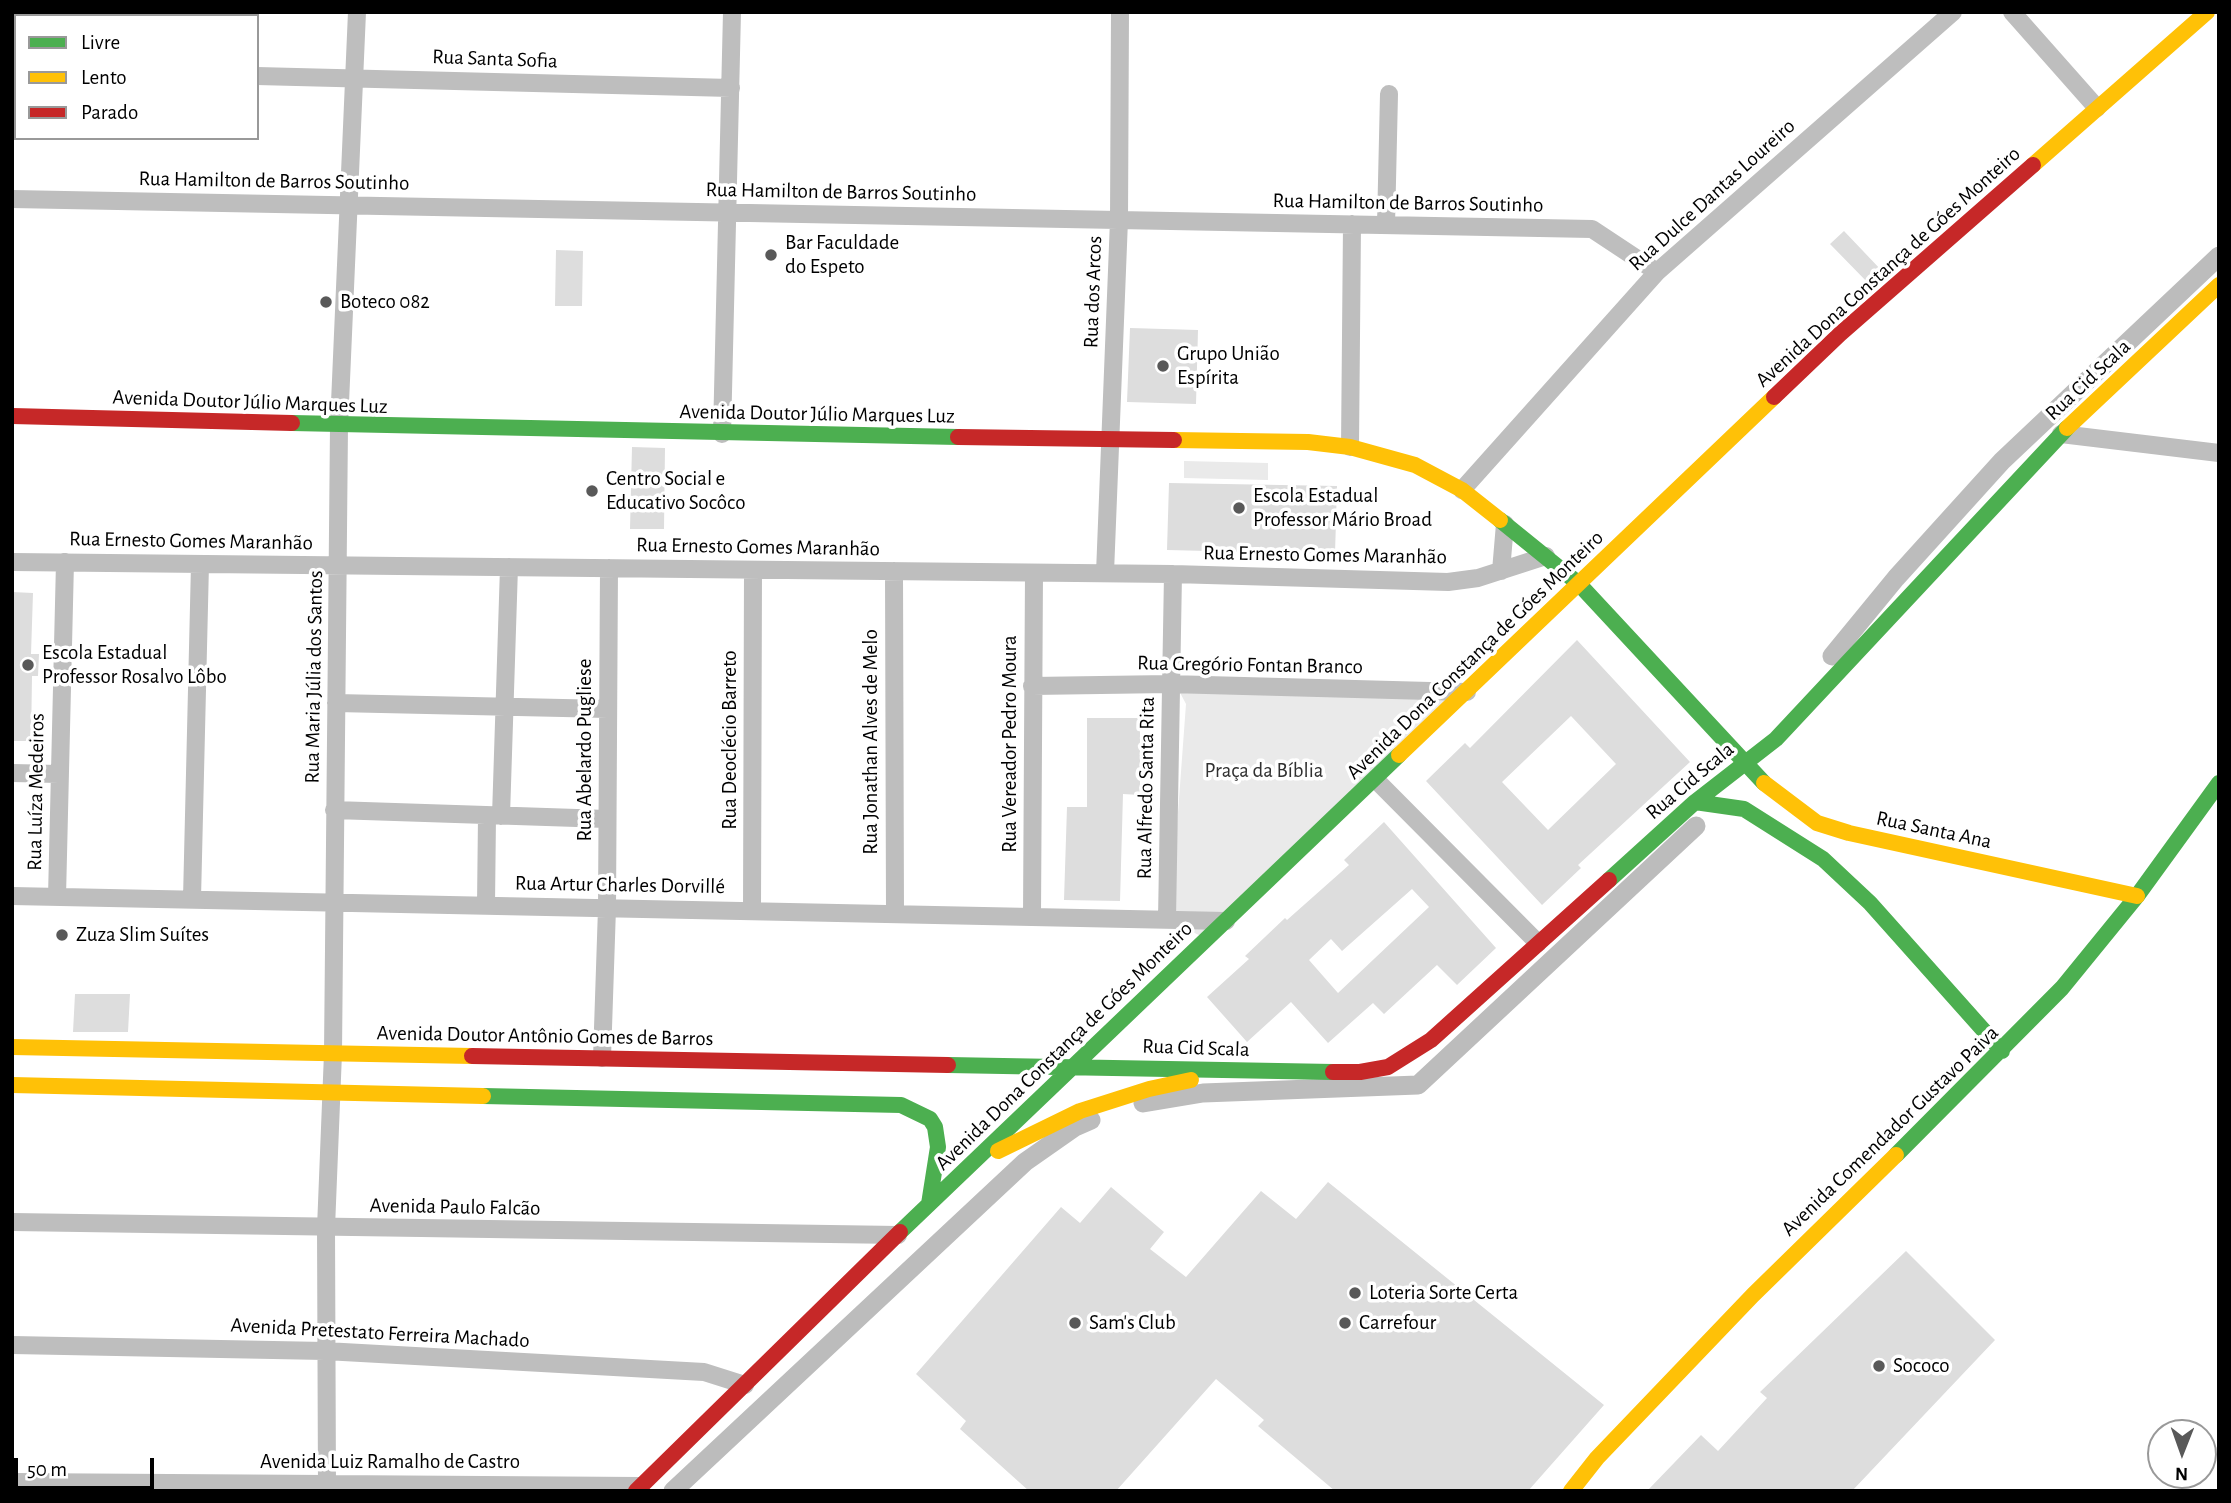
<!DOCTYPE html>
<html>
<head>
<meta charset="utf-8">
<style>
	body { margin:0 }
	#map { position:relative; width:2231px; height:1503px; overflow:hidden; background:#fff; font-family:"Alegreya Sans",sans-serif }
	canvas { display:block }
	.frame { position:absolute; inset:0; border:14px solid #000; pointer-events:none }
	.legend { position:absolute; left:14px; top:14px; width:245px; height:126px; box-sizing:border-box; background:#fff; border:2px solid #999; margin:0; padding:9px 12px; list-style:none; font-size:21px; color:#000 }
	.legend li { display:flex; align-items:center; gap:14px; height:35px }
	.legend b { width:35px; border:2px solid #999 }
	.north { position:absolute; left:2147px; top:1419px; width:70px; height:70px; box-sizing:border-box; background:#fff; border:2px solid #999; border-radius:50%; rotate:181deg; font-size:19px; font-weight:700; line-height:28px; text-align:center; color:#000 }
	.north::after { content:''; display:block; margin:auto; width:24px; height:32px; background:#595959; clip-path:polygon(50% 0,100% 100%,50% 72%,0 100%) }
	.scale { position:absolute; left:14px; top:1458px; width:140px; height:32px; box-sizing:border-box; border:4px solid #000; border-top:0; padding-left:9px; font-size:21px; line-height:24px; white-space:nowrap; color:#000; -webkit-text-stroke:5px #fff; paint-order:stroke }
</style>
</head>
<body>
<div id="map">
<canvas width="2231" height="1503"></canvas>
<div class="frame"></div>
<ul class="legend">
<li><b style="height:9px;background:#4caf50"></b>Livre</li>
<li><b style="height:9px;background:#ffc107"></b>Lento</li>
<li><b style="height:9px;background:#c62828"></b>Parado</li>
</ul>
<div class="north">N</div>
<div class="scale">50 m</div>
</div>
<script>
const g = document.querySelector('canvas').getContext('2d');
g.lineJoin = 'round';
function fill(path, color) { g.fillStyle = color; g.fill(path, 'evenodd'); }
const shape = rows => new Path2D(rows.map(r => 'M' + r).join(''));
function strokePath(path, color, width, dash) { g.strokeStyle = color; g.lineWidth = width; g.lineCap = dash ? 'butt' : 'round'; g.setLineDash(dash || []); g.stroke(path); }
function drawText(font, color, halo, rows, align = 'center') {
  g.font = font + ' "Alegreya Sans",sans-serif'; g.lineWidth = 7; g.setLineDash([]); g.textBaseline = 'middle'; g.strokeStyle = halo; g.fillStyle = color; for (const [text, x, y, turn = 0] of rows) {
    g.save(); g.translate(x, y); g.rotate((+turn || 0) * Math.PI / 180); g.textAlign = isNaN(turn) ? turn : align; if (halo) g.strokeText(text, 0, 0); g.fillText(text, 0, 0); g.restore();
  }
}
const green = shape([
	[1184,461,1268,463,1268,480,1184,478],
	[1176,685,1467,692,1207,939,1170,921,1186,704]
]);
const canal = shape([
	[1832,656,1896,578,2002,461,2219,256],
	[1143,1103,1203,1093,1418,1085,1696,826],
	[673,1491,1025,1162,1075,1127,1091,1120]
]);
const building = shape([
	[1844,231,1883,272,1870,285,1830,244],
	[556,250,583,251,582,306,555,306],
	[1130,328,1198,330,1196,404,1127,402],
	[632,447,665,448,664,529,630,529],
	[1169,483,1337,486,1335,554,1167,550],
	[12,592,33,593,31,654,39,654,38,676,32,676,31,741,12,741],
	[1577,640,1690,762,1578,865,1581,868,1542,905,1426,781,1465,743,1470,748],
	[1571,716,1616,764,1548,830,1502,782],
	[1087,718,1140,718,1140,795,1123,794,1120,901,1064,900,1067,807,1087,807],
	[1384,822,1496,948,1457,985,1437,965,1384,1014,1373,1003,1328,1043,1291,1002,1247,1042,1207,997,1249,959,1245,956,1285,918,1287,920,1349,865,1344,860],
	[1412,889,1429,907,1338,993,1309,960,1331,939,1342,951],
	[75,994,130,994,128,1032,73,1032],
	[1328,1182,1604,1405,1528,1491,1335,1491,1258,1426,1264,1420,1216,1379,1116,1491,1029,1491,960,1429,966,1421,916,1374,1061,1207,1080,1223,1111,1187,1164,1232,1150,1249,1186,1277,1261,1191,1296,1219],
	[1906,1251,1995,1340,1852,1491,1647,1491,1701,1435,1718,1451,1767,1398,1760,1392]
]);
const street = shape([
	[2012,12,2097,108],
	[12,74,16,74],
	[257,76,731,88],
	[12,199,1592,229,1657,272],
	[1386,225,1389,94],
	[722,434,732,12],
	[2061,434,2219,453],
	[1350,447,1352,224],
	[1462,490,1657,272,1953,12],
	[12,562,1173,574,1448,582,1478,578,1546,556],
	[894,571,895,913],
	[1501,571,1505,524],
	[1105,573,1119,220,1120,12],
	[1032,686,1169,684,1467,692],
	[336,703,608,709],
	[12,773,59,774],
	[1376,780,1538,943],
	[334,810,607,819],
	[501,816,509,567],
	[12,896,1226,921],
	[57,897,65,562],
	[192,899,200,564],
	[486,905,487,816],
	[752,910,753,570],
	[1032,916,1034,573],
	[1167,919,1173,574],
	[602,1058,607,908,609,568],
	[12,1222,898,1235],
	[12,1345,325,1351,704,1372,745,1385],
	[12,1482,641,1486],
	[327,1491,326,1228,333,1053,339,426,357,12]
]);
const fast = shape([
	[292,423,958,437],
	[1500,520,1579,584,1764,783],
	[1695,802,1744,809,1823,859,1870,903,2002,1051],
	[1609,880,1695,802,1776,739,2067,428],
	[948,1065,1333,1072],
	[483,1096,901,1105,930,1119,935,1127,938,1147,929,1204],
	[1896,1155,2062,988,2137,896,2219,783],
	[900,1232,1399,755]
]);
const slow = shape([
	[2033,165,2207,12],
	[2067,428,2219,285],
	[1174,440,1308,442,1350,447,1415,465,1462,490,1500,520],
	[1399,755,1774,397],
	[1764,783,1817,823,1849,833,2137,896],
	[12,1047,472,1056],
	[12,1085,483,1096],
	[998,1151,1080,1111,1149,1089,1191,1080],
	[1571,1491,1597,1458,1753,1295,1896,1155]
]);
const jam = shape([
	[1774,397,1840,334,2033,165],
	[12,416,292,423],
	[958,437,1174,440],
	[472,1056,948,1065],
	[1333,1072,1360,1072,1388,1067,1431,1040,1609,880],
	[636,1491,900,1232]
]);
const markers = [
	[771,255,7,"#595959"],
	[326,302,7,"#595959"],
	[1163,366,7,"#595959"],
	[592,491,7,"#595959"],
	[1239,508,7,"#595959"],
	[28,665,7,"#595959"],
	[62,935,7,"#595959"],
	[1355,1293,7,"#595959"],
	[1075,1323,7,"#595959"],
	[1345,1323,7,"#595959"],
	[1879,1366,7,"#595959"]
];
const streetNames = [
	["Rua Santa Sofia",495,59,2],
	["Rua Hamilton de Barros Soutinho",274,181,1],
	["Rua Hamilton de Barros Soutinho",841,192,1],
	["Rua Dulce Dantas Loureiro",1712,195,-42],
	["Rua Hamilton de Barros Soutinho",1408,203,1],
	["Avenida Dona Constança de Góes Monteiro",1888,267,-42],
	["Rua dos Arcos",1093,292,-88],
	["Rua Cid Scala",2088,380,-43],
	["Avenida Doutor Júlio Marques Luz",250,402,2],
	["Avenida Doutor Júlio Marques Luz",817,414,1],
	["Rua Ernesto Gomes Maranhão",191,541,1],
	["Rua Ernesto Gomes Maranhão",758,547,1],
	["Rua Ernesto Gomes Maranhão",1325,555,1],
	["Avenida Dona Constança de Góes Monteiro",1475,655,-44],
	["Rua Gregório Fontan Branco",1250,665,1],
	["Rua Maria Júlia dos Santos",314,677,-89],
	["Rua Deoclécio Barreto",730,740,-90],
	["Rua Jonathan Alves de Melo",871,742,-90],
	["Rua Vereador Pedro Moura",1010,744,-90],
	["Rua Abelardo Pugliese",585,750,-90],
	["Rua Cid Scala",1690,781,-40],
	["Rua Alfredo Santa Rita",1146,788,-89],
	["Rua Luíza Medeiros",36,792,-89],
	["Rua Santa Ana",1934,830,12],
	["Rua Artur Charles Dorvillé",620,885,1],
	["Avenida Doutor Antônio Gomes de Barros",545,1036,1],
	["Avenida Dona Constança de Góes Monteiro",1064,1046,-44],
	["Rua Cid Scala",1196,1048,2],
	["Avenida Comendador Gustavo Paiva",1890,1131,-44],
	["Avenida Paulo Falcão",455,1207,1],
	["Avenida Pretestato Ferreira Machado",380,1333,3],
	["Avenida Luiz Ramalho de Castro",390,1462]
];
const poiNames = [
	["Bar Faculdade",785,243],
	["do Espeto",785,267],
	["Boteco 082",340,302],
	["Grupo União",1177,354],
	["Espírita",1177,378],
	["Centro Social e",606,479],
	["Educativo Socôco",606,503],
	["Escola Estadual",1253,496],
	["Professor Mário Broad",1253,520],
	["Escola Estadual",42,653],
	["Professor Rosalvo Lôbo",42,677],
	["Zuza Slim Suítes",76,935],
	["Loteria Sorte Certa",1369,1293],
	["Sam's Club",1089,1323],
	["Carrefour",1359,1323],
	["Sococo",1893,1366]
];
const parkNames = [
	["Praça da Bíblia",1264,771]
];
fill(green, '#eaeaea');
strokePath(canal, '#bcbcbc', 19);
fill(building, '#ddd');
strokePath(street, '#bebebe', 18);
strokePath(fast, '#4caf50', 16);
strokePath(slow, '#ffc107', 16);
strokePath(jam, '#c62828', 16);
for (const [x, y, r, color] of markers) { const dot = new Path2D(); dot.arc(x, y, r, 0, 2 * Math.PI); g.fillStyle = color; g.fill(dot); strokePath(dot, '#fff', 2.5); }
drawText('21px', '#000', '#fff', streetNames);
drawText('21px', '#000', '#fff', poiNames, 'left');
drawText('21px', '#303030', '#fff', parkNames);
</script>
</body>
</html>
